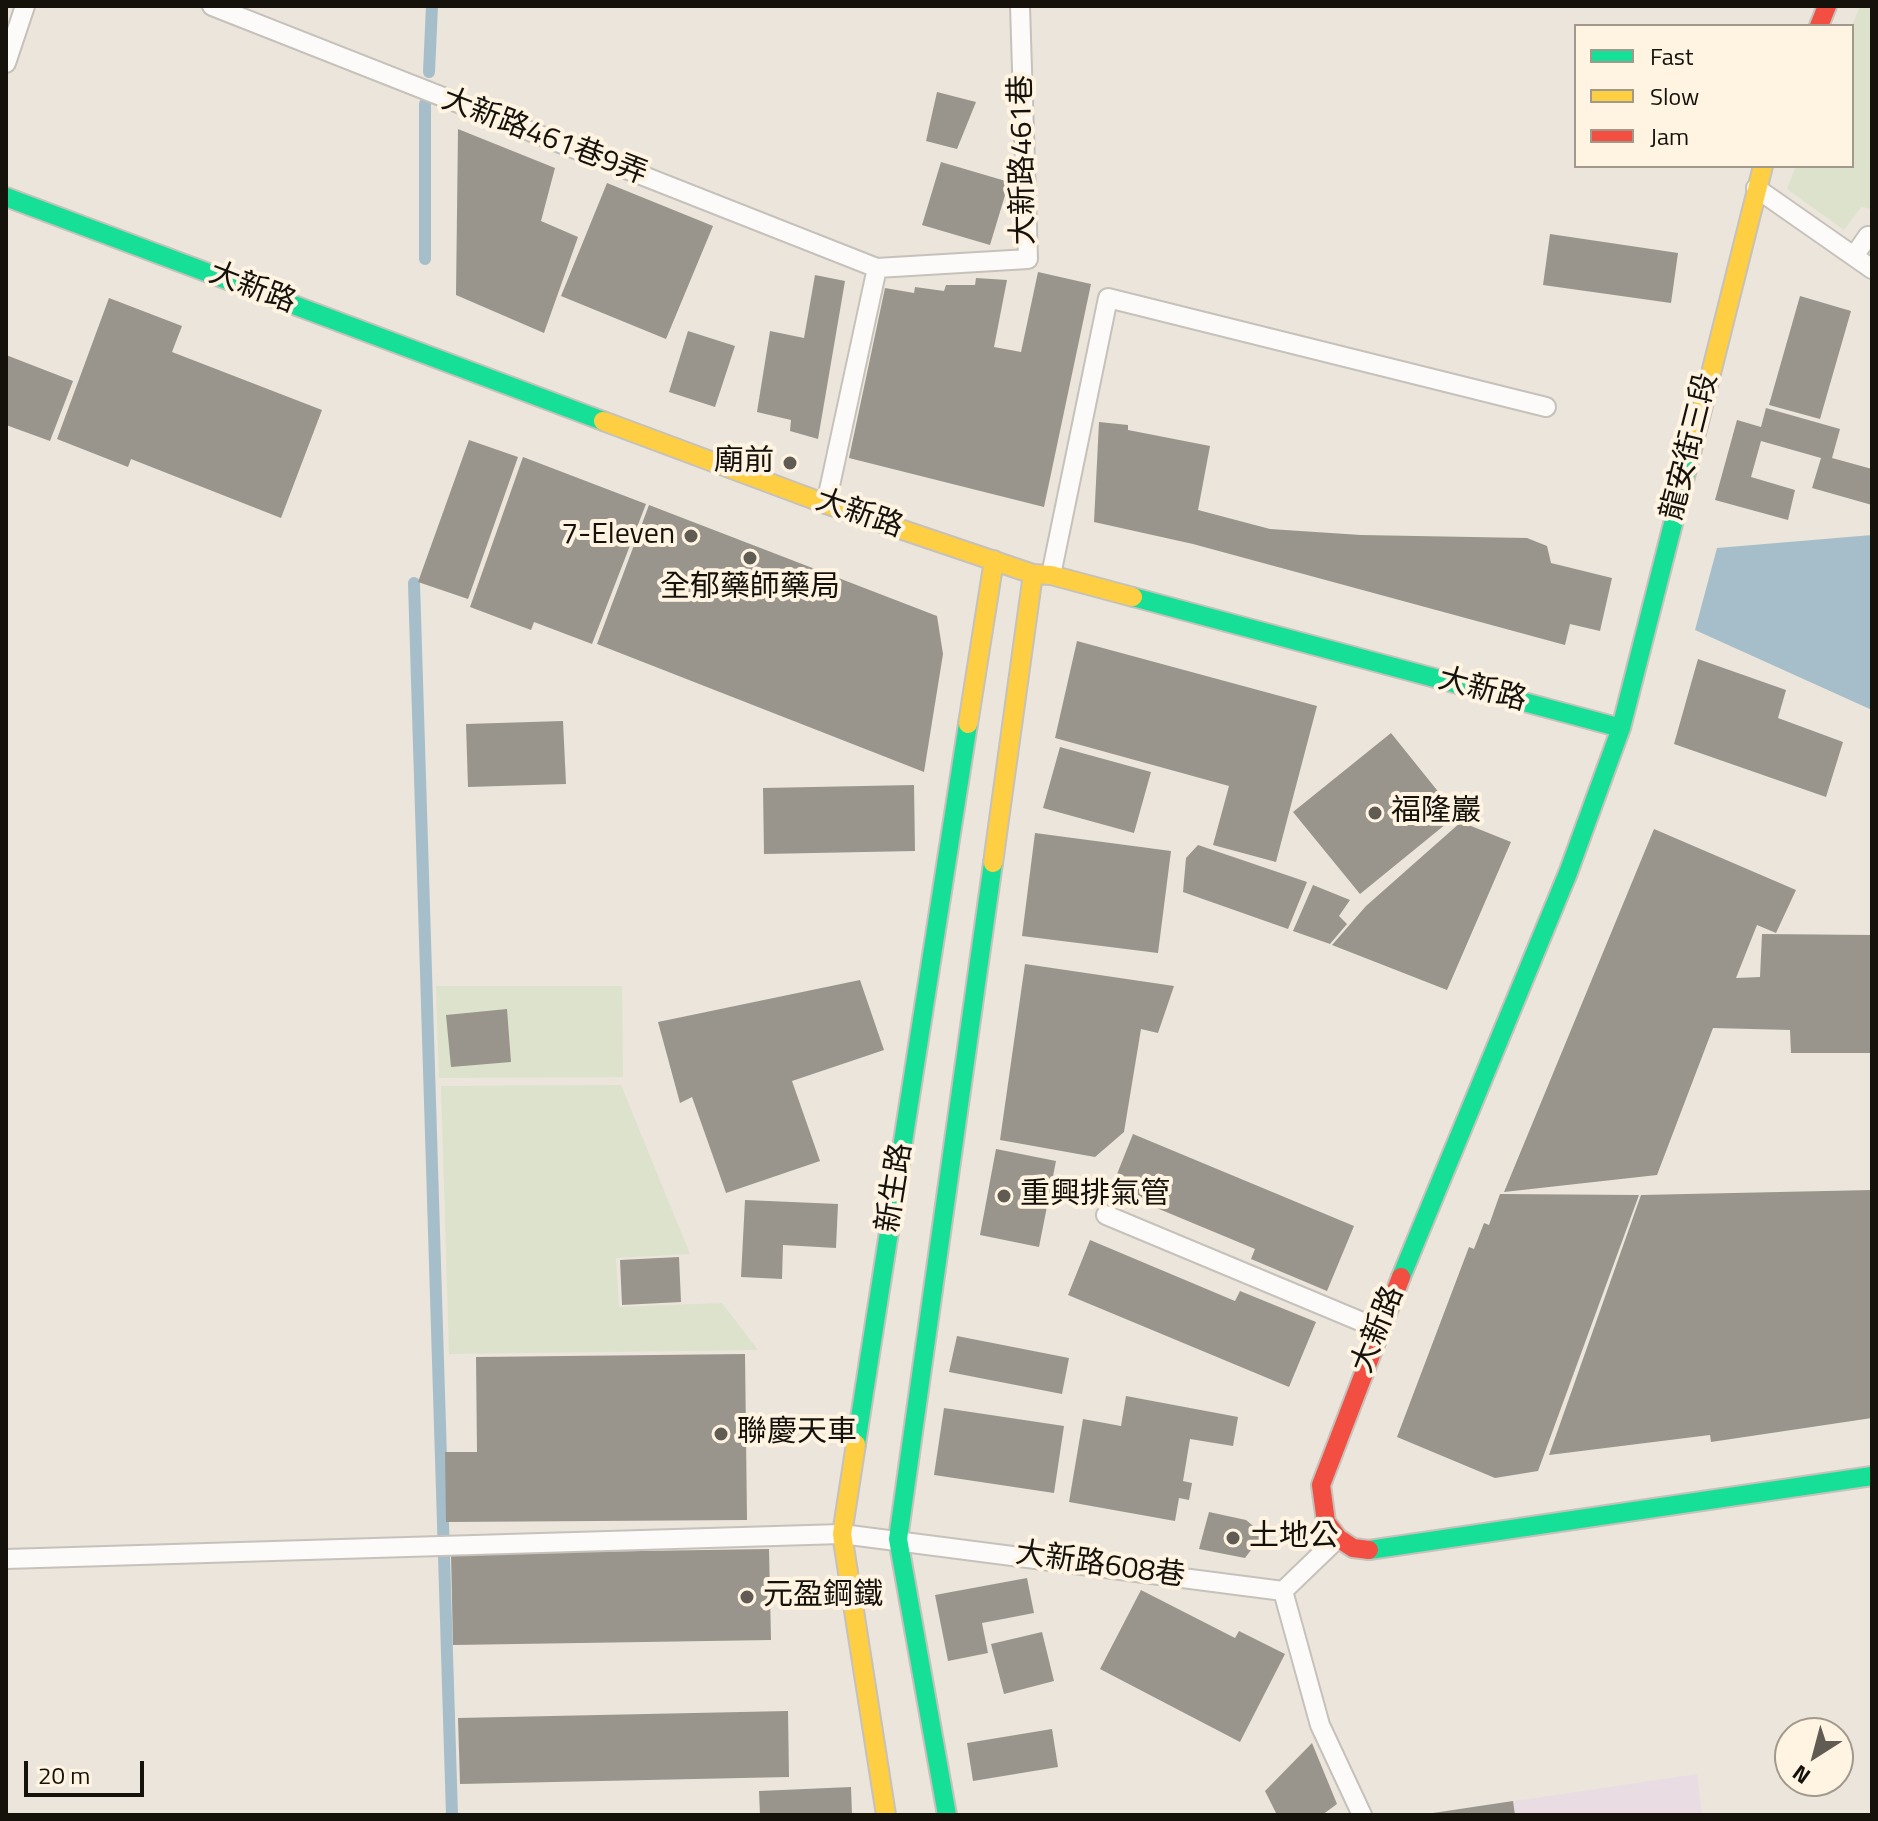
<!DOCTYPE html>
<html>
<head>
<meta charset="utf-8">
<style>
	body { margin:0 }
	#map { position:relative; width:1878px; height:1821px; overflow:hidden; background:#ebe5db; font-family:"Titillium Web",sans-serif }
	canvas { display:block }
	.frame { position:absolute; inset:0; border:8px solid #15120c; pointer-events:none }
	.legend { position:absolute; left:1574px; top:24px; width:280px; height:144px; box-sizing:border-box; background:#fff3e2; border:2px solid #a1998c; margin:0; padding:10px 14px; list-style:none; font-size:24px; color:#15120c }
	.legend li { display:flex; align-items:center; gap:16px; height:40px }
	.legend b { width:40px; border:2px solid #a1998c }
	.north { position:absolute; left:1774px; top:1717px; width:80px; height:80px; box-sizing:border-box; background:#fff3e2; border:2px solid #a1998c; border-radius:50%; rotate:216deg; font-size:22px; font-weight:700; line-height:32px; text-align:center; color:#15120c }
	.north::after { content:''; display:block; margin:auto; width:28px; height:36px; background:#605c54; clip-path:polygon(50% 0,100% 100%,50% 72%,0 100%) }
	.scale { position:absolute; left:24px; top:1761px; width:120px; height:36px; box-sizing:border-box; border:4px solid #15120c; border-top:0; padding-left:10px; font-size:24px; line-height:28px; white-space:nowrap; color:#15120c; -webkit-text-stroke:6px #fff3e2; paint-order:stroke }
</style>
</head>
<body>
<div id="map">
<canvas width="1878" height="1821"></canvas>
<div class="frame"></div>
<ul class="legend">
<li><b style="height:10px;background:#16e098"></b>Fast</li>
<li><b style="height:10px;background:#ffcf43"></b>Slow</li>
<li><b style="height:10px;background:#f24e42"></b>Jam</li>
</ul>
<div class="north">N</div>
<div class="scale">20 m</div>
</div>
<script>
const g = document.querySelector('canvas').getContext('2d');
g.lineJoin = 'round';
function fill(path, color) { g.fillStyle = color; g.fill(path, 'evenodd'); }
const shape = rows => new Path2D(rows.map(r => 'M' + r).join(''));
function strokePath(path, color, width, dash) { g.strokeStyle = color; g.lineWidth = width; g.lineCap = dash ? 'butt' : 'round'; g.setLineDash(dash || []); g.stroke(path); }
function drawText(font, color, halo, rows, align = 'center') {
  g.font = font + ' "Titillium Web","Noto Sans TC",sans-serif'; g.lineWidth = 8; g.setLineDash([]); g.textBaseline = 'middle'; g.strokeStyle = halo; g.fillStyle = color; for (const [text, x, y, turn = 0] of rows) {
    g.save(); g.translate(x, y); g.rotate((+turn || 0) * Math.PI / 180); g.textAlign = isNaN(turn) ? turn : align; if (halo) g.strokeText(text, 0, 0); g.fillText(text, 0, 0); g.restore();
  }
}
const industrial = shape([
	[1697,1774,1702,1815,1421,1815]
]);
const green = shape([
	[1860,6,1872,9,1872,209,1861,207,1844,230,1787,189,1796,166,1852,166,1852,26],
	[436,986,622,986,623,1077,439,1078],
	[621,1085,690,1254,616,1258,619,1307,722,1303,758,1350,449,1354,441,1086]
]);
const water = shape([
	[1872,535,1872,710,1695,630,1717,548]
]);
const stream = shape([
	[429,72,432,6],
	[425,104,425,259],
	[414,583,452,1815]
]);
const building = shape([
	[937,92,976,102,957,149,926,141],
	[458,129,555,168,541,221,578,237,544,333,456,295],
	[941,162,1009,182,990,245,922,225],
	[607,183,713,226,666,339,561,296],
	[1550,234,1678,253,1671,303,1543,285],
	[1038,272,1091,284,1044,507,849,458,885,288,914,293,915,287,944,291,946,285,975,285,976,278,1007,280,994,347,1021,352],
	[815,275,845,281,818,439,790,431,791,420,757,412,770,331,804,338],
	[1800,296,1851,311,1820,419,1769,405],
	[109,298,182,326,172,352,322,410,281,518,131,459,128,467,57,439],
	[688,331,735,346,715,407,669,392],
	[6,355,73,381,50,441,6,425],
	[1766,408,1840,429,1832,458,1872,469,1872,505,1812,488,1821,458,1761,441,1751,477,1795,490,1788,520,1715,500,1737,420,1761,427],
	[1099,422,1128,425,1128,430,1210,446,1198,510,1270,529,1361,535,1527,538,1547,546,1551,563,1612,578,1600,631,1570,624,1565,645,1193,544,1094,522],
	[469,440,518,457,468,599,418,582],
	[523,457,646,504,592,644,534,622,531,630,470,607],
	[649,505,937,616,943,654,924,772,597,644],
	[1077,641,1317,706,1276,862,1213,845,1229,786,1055,738],
	[1698,659,1786,690,1778,718,1843,742,1826,797,1674,744],
	[563,721,566,784,468,787,466,724],
	[1391,733,1457,815,1360,894,1293,812],
	[1060,747,1151,772,1134,833,1043,808],
	[914,785,915,851,764,854,763,788],
	[1461,822,1511,842,1447,990,1332,945,1366,906],
	[1654,829,1796,890,1776,933,1757,925,1736,978,1760,977,1762,934,1872,935,1872,1053,1791,1053,1790,1030,1713,1028,1657,1175,1504,1192],
	[1035,833,1171,851,1158,953,1022,936],
	[1198,845,1307,882,1288,929,1183,892,1186,858],
	[1313,885,1350,900,1339,916,1347,924,1330,944,1293,931],
	[1025,964,1174,986,1158,1033,1141,1029,1124,1132,1095,1157,1000,1140],
	[860,980,884,1050,792,1081,820,1161,726,1193,692,1097,680,1103,658,1022],
	[507,1009,511,1062,451,1067,446,1015],
	[1133,1134,1354,1226,1327,1291,1251,1259,1255,1249,1111,1189],
	[996,1149,1056,1161,1039,1247,980,1235],
	[1872,1190,1872,1418,1711,1442,1710,1435,1549,1455,1641,1195],
	[1500,1194,1639,1195,1538,1471,1495,1478,1397,1437,1469,1247,1474,1249,1484,1223,1489,1225],
	[745,1200,838,1204,836,1248,783,1245,782,1279,741,1277],
	[1090,1240,1235,1301,1240,1291,1316,1322,1289,1387,1068,1295],
	[679,1257,681,1302,622,1305,620,1260],
	[957,1336,1069,1358,1062,1394,949,1372],
	[745,1354,747,1520,446,1522,445,1452,477,1452,476,1357],
	[1126,1396,1238,1417,1233,1446,1190,1439,1183,1481,1192,1483,1189,1500,1179,1498,1175,1521,1069,1502,1083,1419,1121,1426],
	[944,1408,1064,1426,1054,1493,934,1475],
	[1209,1512,1246,1520,1263,1534,1245,1558,1199,1549],
	[769,1549,771,1640,453,1645,451,1554],
	[1027,1578,1034,1613,982,1623,988,1653,948,1661,935,1595],
	[1141,1590,1235,1638,1239,1631,1285,1654,1240,1742,1100,1669],
	[1042,1632,1054,1681,1004,1694,991,1644],
	[788,1711,789,1777,460,1784,458,1718],
	[1052,1729,1058,1767,973,1781,967,1743],
	[1312,1743,1337,1804,1322,1815,1277,1815,1265,1791],
	[851,1787,852,1815,760,1815,759,1791],
	[1513,1801,1515,1815,1433,1815,1433,1813]
]);
const lane = shape([
	[212,6,877,268,1028,259,1020,6],
	[6,63,25,6],
	[1756,188,1872,269],
	[1854,256,1868,236,1872,236],
	[826,504,877,268],
	[1051,575,1108,298,1546,407],
	[1106,1215,1379,1329],
	[6,1559,842,1534,1283,1591,1338,1538],
	[1283,1591,1320,1725,1362,1815]
]);
const fast = shape([
	[6,197,603,421],
	[1133,597,1621,728],
	[1401,1277,1568,873,1621,728,1691,453],
	[856,1444,968,724],
	[1369,1550,1872,1476],
	[947,1815,898,1539,993,863]
]);
const slow = shape([
	[603,421,826,504,1033,574,1051,575,1133,597],
	[1691,453,1763,166],
	[968,724,994,560],
	[993,863,1033,574],
	[856,1444,842,1534,886,1815]
]);
const jam = shape([
	[1819,26,1827,6],
	[1369,1550,1353,1548,1338,1538,1326,1522,1321,1485,1401,1277]
]);
const markers = [
	[790,463,8,"#605c54"],
	[691,536,8,"#605c54"],
	[750,558,8,"#605c54"],
	[1375,813,8,"#605c54"],
	[1004,1196,8,"#605c54"],
	[721,1434,8,"#605c54"],
	[1233,1538,8,"#605c54"],
	[747,1597,8,"#605c54"]
];
const streetNames = [
	["大新路461巷9弄",544,138,21],
	["大新路461巷",1024,160,-91],
	["大新路",252,289,21],
	["龍安街三段",1691,447,-76],
	["大新路",859,515,19],
	["大新路",1482,691,15],
	["新生路",896,1188,-81],
	["大新路",1379,1330,-68],
	["大新路608巷",1100,1566,8]
];
const poiNames = [
	["廟前",774,463,"right"],
	["7-Eleven",675,536,"right"],
	["全郁藥師藥局",750,589,"center"],
	["福隆巖",1391,813],
	["重興排氣管",1020,1196],
	["聯慶天車",737,1434],
	["土地公",1249,1538],
	["元盈鋼鐵",763,1597]
];
fill(industrial, '#e9dde3');
fill(green, '#dde2cd');
fill(water, '#a6bec9');
strokePath(stream, '#a6bec9', 12);
fill(building, '#99958d');
strokePath(lane, '#c6c1ba', 22);
strokePath(fast, '#c6c1ba', 22);
strokePath(slow, '#c6c1ba', 22);
strokePath(jam, '#c6c1ba', 22);
strokePath(lane, '#fcfbfa', 18);
strokePath(fast, '#16e098', 18);
strokePath(slow, '#ffcf43', 18);
strokePath(jam, '#f24e42', 18);
for (const [x, y, r, color] of markers) { const dot = new Path2D(); dot.arc(x, y, r, 0, 2 * Math.PI); g.fillStyle = color; g.fill(dot); strokePath(dot, '#fff3e2', 3); }
drawText('30px', '#15120c', '#fff3e2', streetNames);
drawText('30px', '#15120c', '#fff3e2', poiNames, 'left');
</script>
</body>
</html>
